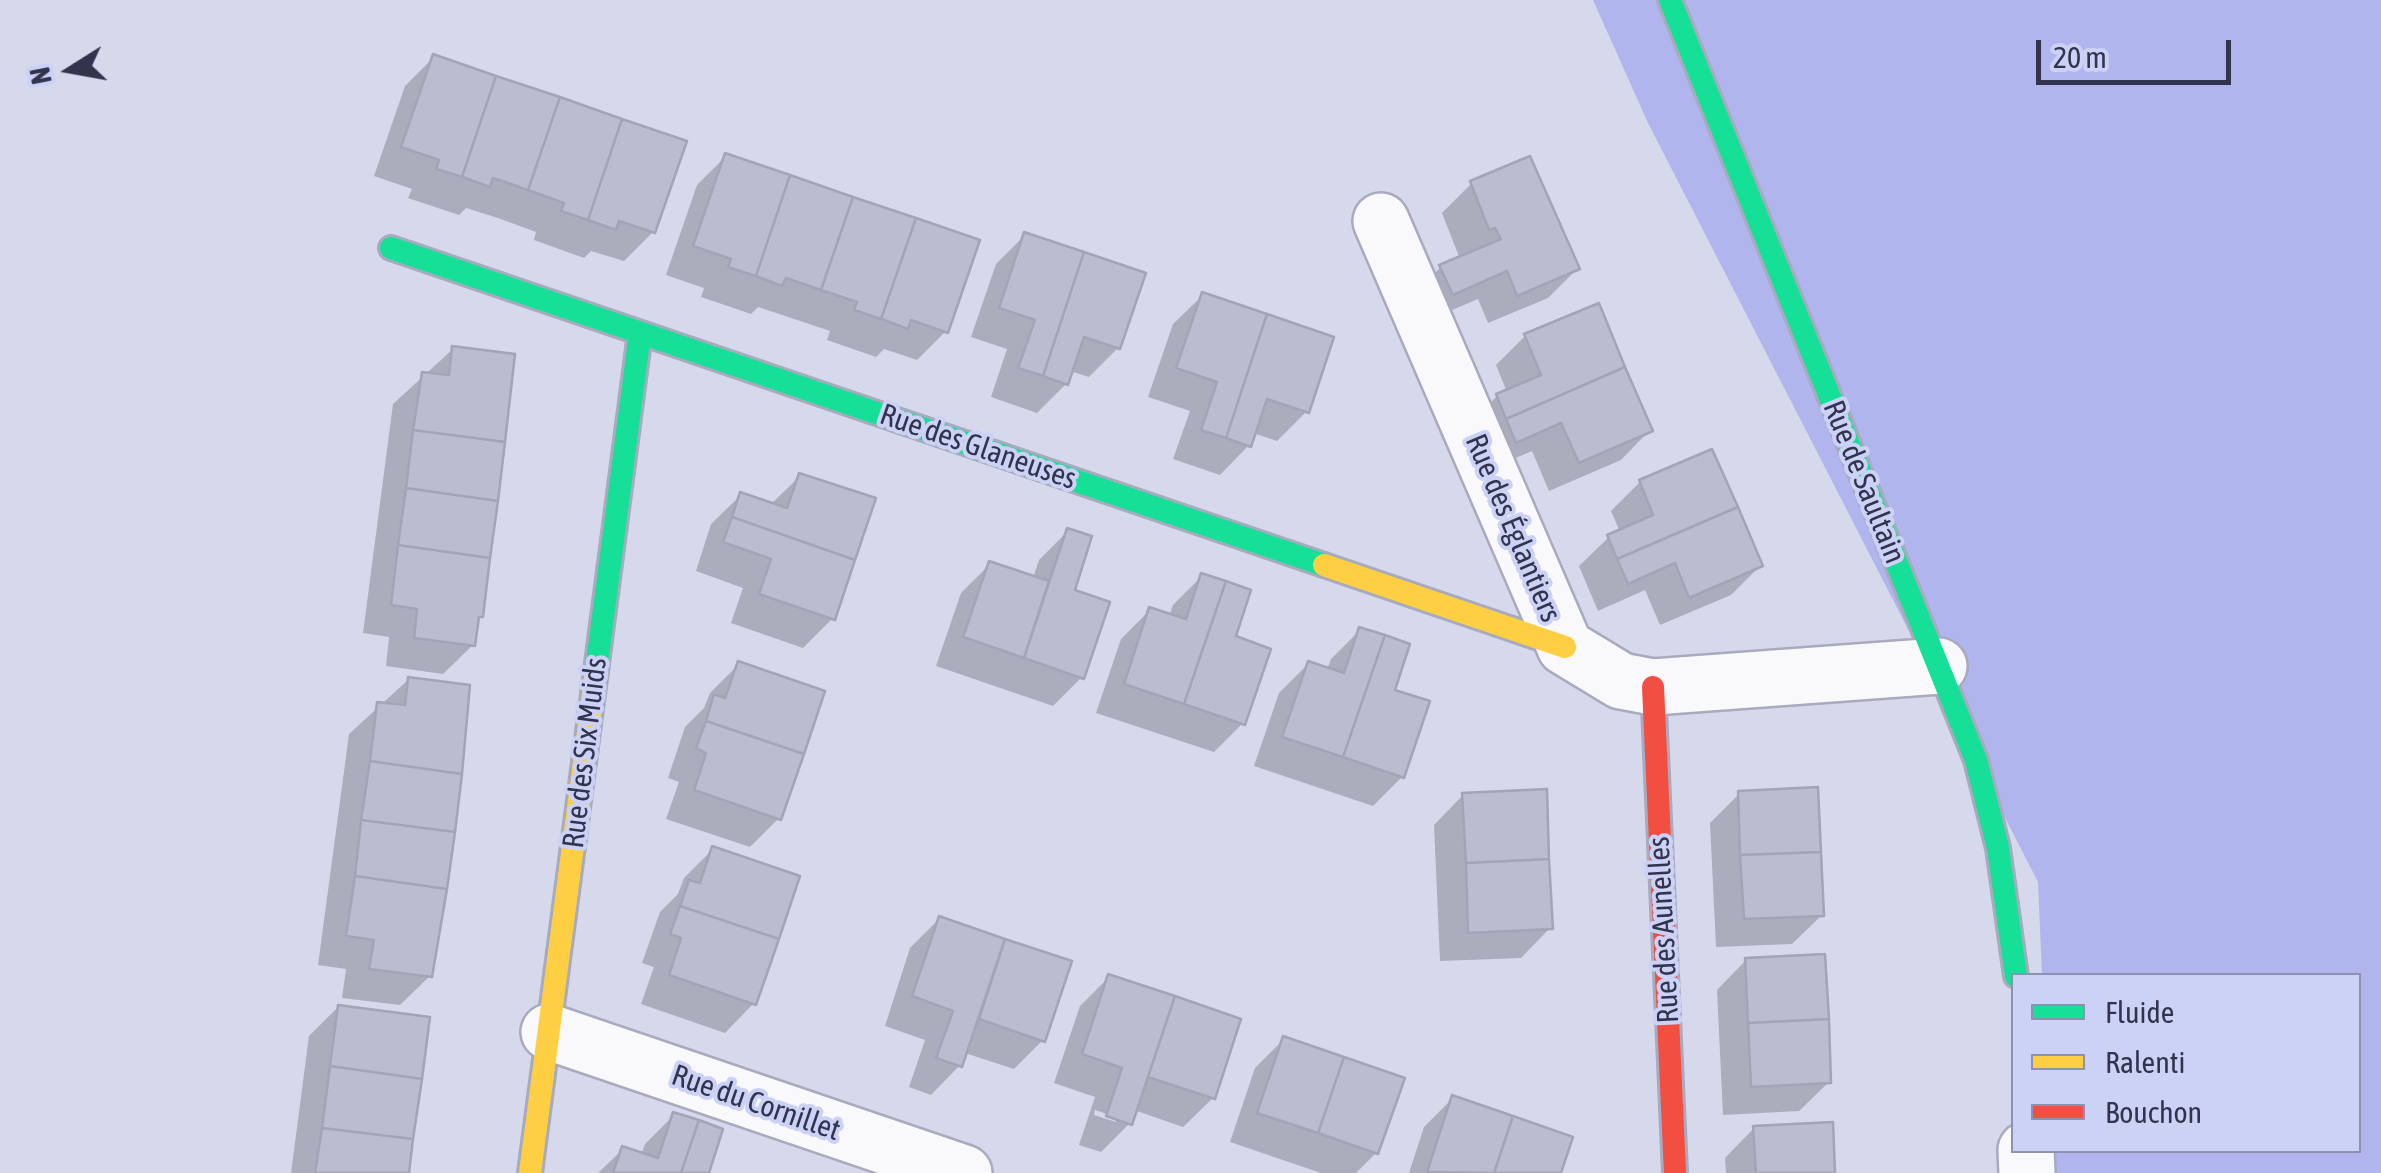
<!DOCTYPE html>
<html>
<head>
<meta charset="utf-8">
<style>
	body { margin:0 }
	#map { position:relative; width:2381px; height:1173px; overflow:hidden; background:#d6d8ec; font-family:"Asap Condensed",sans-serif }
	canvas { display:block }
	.legend { position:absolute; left:2011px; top:973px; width:350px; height:180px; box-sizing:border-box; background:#ccd1f6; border:2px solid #8e92b2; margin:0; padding:12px 18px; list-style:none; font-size:30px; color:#32344d }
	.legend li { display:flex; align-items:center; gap:20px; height:50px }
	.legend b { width:50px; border:2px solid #8e92b2 }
	.north { position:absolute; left:20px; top:20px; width:100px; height:100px; -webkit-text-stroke:8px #ccd1f6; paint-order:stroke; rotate:259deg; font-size:28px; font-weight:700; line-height:40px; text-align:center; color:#32344d }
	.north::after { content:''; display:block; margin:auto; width:35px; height:45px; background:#32344d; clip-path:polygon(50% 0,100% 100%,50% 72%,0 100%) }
	.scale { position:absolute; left:2036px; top:40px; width:195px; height:45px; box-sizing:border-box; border:5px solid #32344d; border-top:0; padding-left:12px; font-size:30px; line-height:35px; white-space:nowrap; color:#32344d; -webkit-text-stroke:8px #ccd1f6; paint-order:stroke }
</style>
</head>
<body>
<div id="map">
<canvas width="2381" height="1173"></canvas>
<ul class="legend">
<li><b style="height:12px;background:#16e098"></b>Fluide</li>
<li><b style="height:12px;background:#ffcf43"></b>Ralenti</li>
<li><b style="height:12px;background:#f24e42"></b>Bouchon</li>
</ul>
<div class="north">N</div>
<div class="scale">20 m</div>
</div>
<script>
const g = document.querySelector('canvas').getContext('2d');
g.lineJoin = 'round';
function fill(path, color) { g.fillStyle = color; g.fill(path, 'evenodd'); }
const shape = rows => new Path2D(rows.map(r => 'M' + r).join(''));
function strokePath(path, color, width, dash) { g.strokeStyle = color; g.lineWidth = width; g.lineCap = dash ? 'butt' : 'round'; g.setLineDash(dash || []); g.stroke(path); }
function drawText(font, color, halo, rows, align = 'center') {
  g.font = font + ' "Asap Condensed",sans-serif'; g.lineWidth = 8; g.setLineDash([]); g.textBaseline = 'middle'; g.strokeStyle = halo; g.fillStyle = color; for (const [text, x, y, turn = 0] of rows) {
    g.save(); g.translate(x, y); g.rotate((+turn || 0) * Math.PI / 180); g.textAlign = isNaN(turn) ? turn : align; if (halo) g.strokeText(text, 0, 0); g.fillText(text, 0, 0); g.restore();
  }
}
const green = shape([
	[1593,0,2381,0,2381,1173,2051,1173,2050,1151,2358,1150,2358,976,2042,975,2038,882,1648,123]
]);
const shadow = shape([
	[434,57,653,232,624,261,591,251,584,258,534,240,536,232,498,218,466,208,459,215,408,198,412,189,374,176,405,86],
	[726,156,946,331,917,360,884,349,876,357,827,340,830,331,758,307,751,314,701,297,704,288,666,275,697,185],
	[1471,184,1577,269,1548,298,1488,323,1478,299,1424,322,1412,296,1441,267,1460,259,1442,213],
	[1025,235,1118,348,1089,377,1070,371,1066,384,1037,413,991,397,1007,349,971,337,996,264],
	[1203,295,1306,412,1277,441,1253,433,1249,445,1220,475,1173,459,1190,411,1148,397,1173,324],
	[1525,336,1650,430,1621,460,1549,491,1532,451,1487,470,1468,426,1497,396,1507,392,1496,365],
	[453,349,480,616,476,620,473,645,443,674,386,666,389,637,363,633,393,404],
	[800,476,832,619,803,648,731,623,743,588,696,571,711,524,741,495,770,505],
	[1640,482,1760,566,1731,595,1660,625,1645,590,1598,611,1579,566,1609,537,1620,532,1611,511],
	[1068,531,1082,677,1053,706,936,666,961,593,990,564,1033,578,1039,560],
	[1202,576,1232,638,1243,723,1214,752,1096,713,1121,639,1150,610,1169,616,1173,605],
	[1360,630,1391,691,1402,777,1373,806,1254,766,1279,693,1309,663,1327,670,1331,659],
	[739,664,779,818,750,847,666,819,679,782,668,778,685,727,704,708,710,693],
	[409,679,430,976,400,1005,342,998,346,969,318,965,349,734],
	[1739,794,1822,915,1792,944,1716,947,1710,823],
	[1463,795,1550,928,1521,958,1440,961,1434,825],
	[713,849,754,1003,725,1033,641,1004,654,967,642,963,660,912,678,894,684,878],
	[939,919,1068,963,1043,1040,1014,1069,965,1053,960,1065,931,1095,909,1087,925,1040,885,1026,910,948],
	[1746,960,1829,1082,1799,1111,1723,1115,1717,990],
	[1109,977,1213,1098,1183,1127,1134,1110,1130,1123,1101,1152,1079,1145,1095,1097,1054,1083,1080,1006],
	[1095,1110,1116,1117,1116,1122,1094,1115],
	[338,1007,406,1173,291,1173,309,1036],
	[1284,1039,1376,1153,1356,1173,1321,1173,1230,1142,1255,1068],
	[1453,1098,1559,1173,1409,1173,1424,1127],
	[674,1115,707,1173,598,1173,623,1149,641,1155,645,1144],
	[1754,1128,1833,1173,1726,1173,1725,1158]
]);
const building = shape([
	[433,54,496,76,462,177,436,169,439,160,401,147,433,54],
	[496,76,560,97,528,190,493,178,490,187,462,177,496,76],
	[560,97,622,119,588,220,561,211,564,203,528,190,560,97],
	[622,119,687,141,655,233,619,221,616,230,588,220,622,119],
	[725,153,790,175,756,276,728,267,731,259,693,246,725,153],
	[1530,156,1580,269,1517,296,1507,271,1453,295,1439,265,1501,239,1495,228,1489,230,1470,181,1530,156],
	[790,175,853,197,821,290,786,278,782,286,756,276,790,175],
	[853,197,916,218,881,319,854,310,857,302,821,290,853,197],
	[916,218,980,240,948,333,911,320,908,329,881,319,916,218],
	[1024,232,1084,252,1043,376,1018,368,1035,320,999,308,1024,232],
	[1084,252,1146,273,1120,349,1084,337,1068,385,1043,376,1084,252],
	[1202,292,1267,314,1226,438,1201,430,1217,382,1176,368,1202,292],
	[1599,303,1625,367,1506,419,1496,394,1541,375,1524,334,1599,303],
	[1267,314,1334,337,1309,413,1267,399,1251,447,1226,438,1267,314],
	[452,346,515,354,505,442,413,430,422,372,449,375,452,346],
	[1625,367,1653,431,1579,463,1561,423,1516,443,1506,419,1625,367],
	[413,430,505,442,498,501,406,488,413,430],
	[1712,449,1738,507,1617,559,1607,535,1653,515,1639,480,1712,449],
	[799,473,876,498,855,560,732,517,740,492,787,508,799,473],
	[406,488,498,501,490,558,398,545,406,488],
	[1738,507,1763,566,1689,598,1675,563,1628,584,1617,559,1738,507],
	[732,517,855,560,835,620,759,594,771,559,723,542,732,517],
	[1067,528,1092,536,1075,590,1110,602,1084,679,1024,658,1067,528],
	[398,545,490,558,483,617,479,617,475,646,414,638,417,609,391,605,398,545],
	[989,561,1049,581,1024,658,963,637,989,561],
	[1201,573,1226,581,1184,704,1124,684,1149,607,1186,619,1201,573],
	[1226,581,1251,590,1236,636,1271,649,1245,725,1184,704,1226,581],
	[1359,627,1385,635,1343,757,1282,737,1308,661,1344,673,1359,627],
	[1385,635,1410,644,1395,690,1430,701,1404,778,1343,757,1385,635],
	[738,661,825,691,804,754,706,721,714,694,725,698,738,661],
	[408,677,470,685,462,774,370,761,377,702,405,705,408,677],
	[706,721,804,754,781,820,694,790,706,753,696,748,706,721],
	[370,761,462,774,455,832,361,820,370,761],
	[1818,787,1821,852,1740,855,1738,791,1818,787],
	[1547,789,1549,859,1466,863,1462,793,1547,789],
	[361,820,455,832,447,889,355,876,361,820],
	[712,846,800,876,779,939,680,906,689,880,700,883,712,846],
	[1821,852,1824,916,1744,919,1740,855,1821,852],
	[1549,859,1553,929,1468,933,1466,863,1549,859],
	[355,876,447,889,432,977,369,969,374,940,346,936,355,876],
	[680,906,779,939,756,1005,669,975,681,938,670,934,680,906],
	[939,916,1005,939,962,1067,936,1058,953,1011,912,996,939,916],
	[1005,939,1072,961,1045,1042,979,1019,1005,939],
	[1825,954,1829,1019,1748,1023,1745,958,1825,954],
	[1108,974,1175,996,1132,1125,1106,1116,1122,1068,1082,1054,1108,974],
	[1175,996,1241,1019,1215,1099,1148,1077,1175,996],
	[338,1005,430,1017,422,1079,330,1066,338,1005],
	[1829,1019,1831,1083,1751,1087,1748,1023,1829,1019],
	[1283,1036,1344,1057,1318,1133,1257,1113,1283,1036],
	[1344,1057,1405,1078,1378,1154,1318,1133,1344,1057],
	[330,1066,422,1079,413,1139,322,1128,330,1066],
	[1452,1095,1513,1116,1494,1173,1427,1172,1452,1095],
	[673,1112,699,1120,681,1173,613,1173,622,1146,658,1158,673,1112],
	[1513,1116,1573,1137,1561,1173,1494,1173,1513,1116],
	[699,1120,723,1129,709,1173,681,1173,699,1120],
	[1833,1122,1835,1173,1756,1173,1753,1126,1833,1122],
	[322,1128,413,1139,409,1173,315,1173,322,1128]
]);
const street = shape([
	[1381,221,1565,647,1621,681,1653,687,1939,666],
	[549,1032,964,1173],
	[2026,1150,2027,1173]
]);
const fast = shape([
	[1670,0,1976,760,1998,848,2016,976],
	[391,248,1324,565],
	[596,671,640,333]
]);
const slow = shape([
	[1324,565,1565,647],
	[530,1173,596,671]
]);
const jam = shape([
	[1653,687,1675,1173]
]);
const streetNames = [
	["Rue des Glaneuses",978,447,19],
	["Rue de Saultain",1864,482,68],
	["Rue des Églantiers",1513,528,67],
	["Rue des Six Muids",585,753,-83],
	["Rue des Aunelles",1664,930,-93],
	["Rue du Cornillet",756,1103,19]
];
fill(green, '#b1b5ee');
fill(shadow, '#0003');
fill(building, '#babcd0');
strokePath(building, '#a2a4b7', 2.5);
strokePath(street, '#a8aabe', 60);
strokePath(fast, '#a8aabe', 28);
strokePath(slow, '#a8aabe', 28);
strokePath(jam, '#a8aabe', 28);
strokePath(street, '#f9f9fc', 55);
strokePath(fast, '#16e098', 22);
strokePath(slow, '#ffcf43', 22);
strokePath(jam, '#f24e42', 22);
drawText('30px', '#32344d', '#ccd1f6', streetNames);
</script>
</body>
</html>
